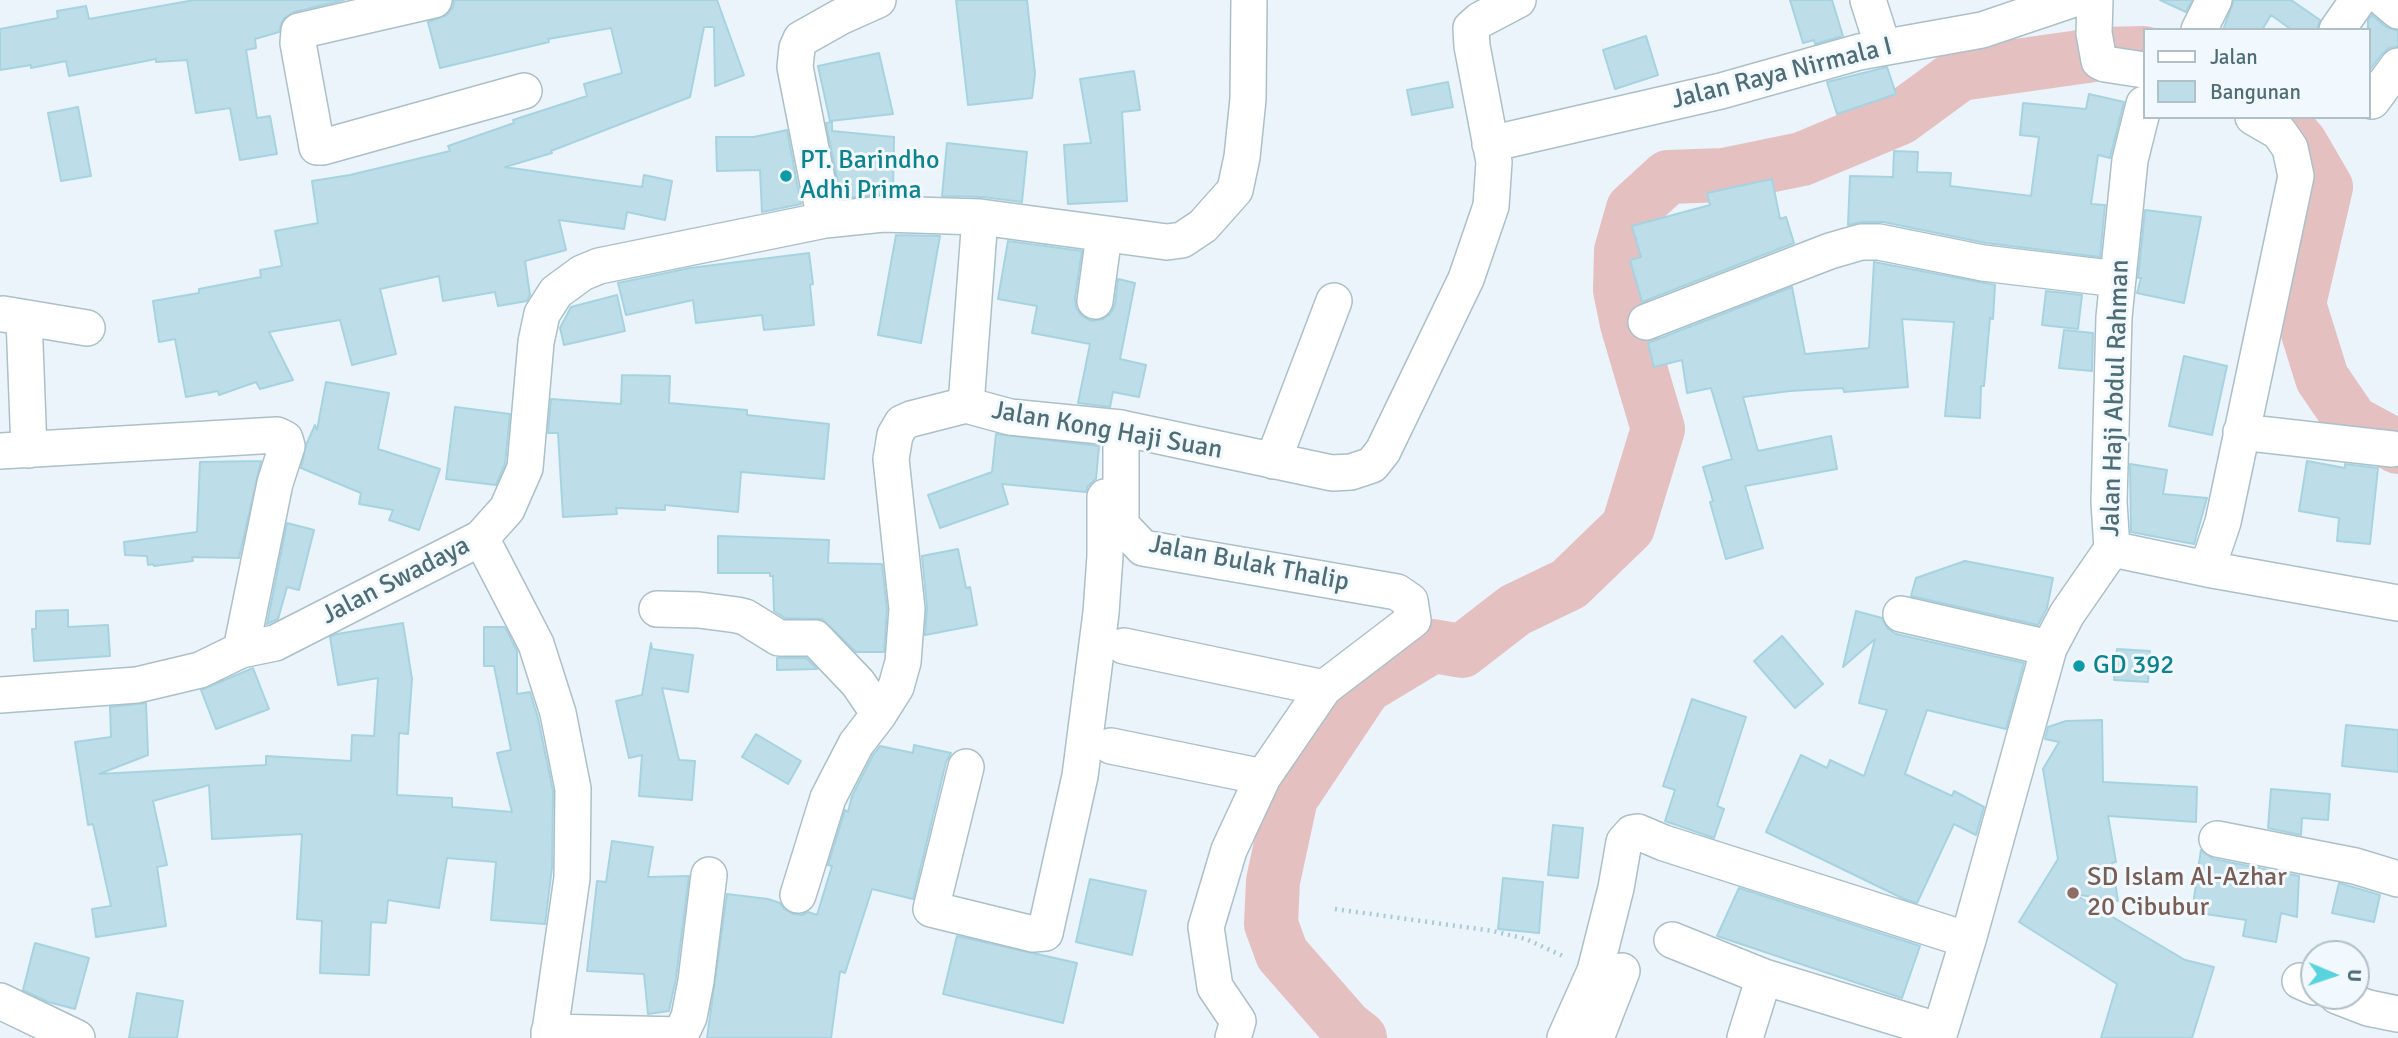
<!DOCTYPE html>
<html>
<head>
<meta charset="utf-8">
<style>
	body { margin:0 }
	#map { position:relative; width:2398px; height:1038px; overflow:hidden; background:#ebf4fb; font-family:Signika,sans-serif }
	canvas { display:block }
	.legend { position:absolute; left:2143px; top:28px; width:228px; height:91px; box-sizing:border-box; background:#f1f8fe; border:2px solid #b0c0c7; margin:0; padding:9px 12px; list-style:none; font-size:21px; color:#4f6d75 }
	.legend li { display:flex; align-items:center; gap:14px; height:35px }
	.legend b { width:35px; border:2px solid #b0c0c7 }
	.north { position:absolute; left:2300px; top:940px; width:70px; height:70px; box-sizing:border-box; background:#f1f8fe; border:2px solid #b0c0c7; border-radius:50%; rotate:92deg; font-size:19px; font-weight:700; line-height:28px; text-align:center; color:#4f6d75 }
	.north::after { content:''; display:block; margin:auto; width:24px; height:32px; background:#59d3dd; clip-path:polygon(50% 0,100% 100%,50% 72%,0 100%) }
</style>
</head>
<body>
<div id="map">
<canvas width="2398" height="1038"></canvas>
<ul class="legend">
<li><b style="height:9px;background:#fff"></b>Jalan</li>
<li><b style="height:19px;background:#bddee8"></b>Bangunan</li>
</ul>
<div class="north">U</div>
</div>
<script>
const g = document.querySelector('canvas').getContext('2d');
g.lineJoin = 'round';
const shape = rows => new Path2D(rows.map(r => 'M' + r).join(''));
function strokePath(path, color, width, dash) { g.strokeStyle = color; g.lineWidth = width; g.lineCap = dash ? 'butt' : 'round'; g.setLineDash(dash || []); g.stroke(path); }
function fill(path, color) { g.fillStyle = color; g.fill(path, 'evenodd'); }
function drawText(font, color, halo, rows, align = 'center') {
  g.font = font + ' Signika,sans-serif'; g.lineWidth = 6; g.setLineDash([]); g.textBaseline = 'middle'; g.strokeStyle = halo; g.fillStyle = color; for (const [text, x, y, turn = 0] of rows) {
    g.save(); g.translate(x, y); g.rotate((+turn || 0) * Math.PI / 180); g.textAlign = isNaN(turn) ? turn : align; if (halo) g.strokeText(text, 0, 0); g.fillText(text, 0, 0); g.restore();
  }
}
const river = shape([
	[2278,117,2301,144,2326,187,2299,304,2322,378,2352,422,2398,447],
	[1360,1038,1346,1027,1282,954,1271,924,1273,881,1291,798,1365,687,1433,646,1462,651,1515,610,1569,584,1628,527,1658,429,1627,324,1620,290,1621,251,1633,209,1668,177,1724,175,1802,159,1900,118,1960,74,2101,54,2144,53]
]);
const building = shape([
	[194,0,344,0,294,12,283,19,279,32,255,39,256,48,246,50,257,118,270,116,277,154,240,160,230,108,196,113,187,60,156,62,156,59,69,76,66,61,31,68,31,65,0,70,0,29,58,18,57,11,86,6,89,19,194,0],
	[454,0,717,0,744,75,715,86,714,27,704,27,690,97,551,151,552,153,505,167,642,187,644,175,672,181,665,220,627,212,624,229,559,220,566,250,525,261,530,295,527,301,498,306,495,292,443,301,439,276,380,289,396,354,352,365,340,320,269,332,293,380,260,389,256,382,219,395,218,391,186,397,175,339,159,342,153,301,199,293,199,289,261,277,260,270,282,266,275,231,318,223,312,181,350,175,450,151,448,146,514,123,513,120,587,96,584,84,622,73,611,28,548,39,549,42,440,68,428,22,447,15,453,7,454,0],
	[956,0,1027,0,1035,74,1032,98,968,105,956,0],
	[1790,0,1832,0,1843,36,1815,44,1814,40,1803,43,1790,0],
	[2160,0,2192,0,2186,12,2160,0],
	[2234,0,2291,0,2320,20,2317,30,2292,30,2271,15,2262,30,2223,30,2234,0],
	[2372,15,2386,27,2398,31,2398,46,2389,48,2382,54,2368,72,2368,20,2372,15],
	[1646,36,1658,75,1615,89,1603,50,1646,36],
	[879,53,893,114,830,121,818,66,879,53],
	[1887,67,1896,94,1837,114,1827,82,1887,67],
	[1134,71,1140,110,1122,112,1127,201,1068,204,1064,145,1091,143,1080,79,1134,71],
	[1448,82,1453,107,1412,115,1407,90,1448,82],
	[2089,94,2124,102,2110,158,2098,155,2091,204,2105,205,2100,257,1986,243,1883,222,1861,222,1848,225,1850,176,1893,177,1894,151,1918,152,1917,172,1951,173,1950,186,2031,196,2039,137,2020,135,2023,103,2086,109,2089,94],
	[78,107,91,176,61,181,48,113,78,107],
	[832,122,832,131,894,137,893,194,841,198,826,123,832,122],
	[787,130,801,204,762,212,760,170,717,171,716,137,754,137,787,130],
	[947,143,1027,152,1022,202,983,197,942,196,947,143],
	[1772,179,1780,219,1786,217,1794,243,1642,302,1630,260,1641,257,1632,226,1710,205,1707,193,1772,179],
	[2145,210,2201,217,2184,303,2137,293,2141,278,2138,278,2145,210],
	[896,235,940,236,921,343,878,335,896,235],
	[1008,241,1082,251,1075,298,1076,308,1082,316,1092,321,1103,319,1111,313,1115,304,1118,279,1135,283,1120,359,1146,365,1139,397,1113,392,1110,407,1078,403,1090,344,1032,333,1037,306,998,299,1008,241],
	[809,253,813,284,810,285,814,325,764,330,762,315,696,323,693,300,626,315,618,283,690,268,809,253],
	[1874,262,1995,285,1993,319,1990,318,1984,386,1981,386,1980,418,1945,416,1954,322,1902,319,1908,387,1844,392,1843,388,1790,391,1743,397,1758,451,1831,436,1837,469,1745,486,1763,548,1726,559,1710,502,1713,501,1703,467,1732,459,1711,388,1687,393,1682,360,1654,367,1648,343,1792,287,1805,354,1869,348,1874,262],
	[2046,291,2082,295,2078,329,2042,325,2046,291],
	[617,295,625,331,564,345,560,328,571,307,617,295],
	[2064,330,2093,333,2092,371,2059,368,2064,330],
	[2184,356,2227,366,2212,435,2169,426,2184,356],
	[622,375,670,376,669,403,747,410,747,415,829,424,824,479,741,472,738,512,665,505,665,510,616,508,617,514,563,517,558,433,548,433,551,399,621,404,622,375],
	[326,382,389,393,378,449,440,469,419,530,389,520,393,510,359,504,361,493,301,468,306,445,315,425,317,430,326,382],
	[455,407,510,414,505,464,496,485,446,479,455,407],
	[996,434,1099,446,1096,479,1088,486,1086,492,1002,484,1008,504,940,528,928,495,992,472,996,434],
	[261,461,239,558,192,557,193,561,154,566,153,564,148,565,147,556,125,555,124,542,197,532,200,462,261,461],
	[2307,461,2345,468,2345,464,2378,468,2370,544,2337,541,2339,518,2299,511,2307,461],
	[2130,464,2167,470,2163,494,2207,498,2194,544,2131,532,2130,464],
	[287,523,314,530,299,590,287,587,278,619,267,624,287,523],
	[718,536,829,540,828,563,882,564,887,609,884,652,856,652,822,619,785,618,774,611,773,576,770,576,770,573,718,573,718,536],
	[958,549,966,588,970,587,977,625,925,635,927,607,922,556,958,549],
	[1965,561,2053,578,2047,608,2038,625,1911,596,1916,578,1965,561],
	[68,610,68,627,108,625,110,656,34,661,32,629,36,629,36,611,68,610],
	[1856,611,1882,618,1887,628,1896,634,2024,663,2006,729,1927,710,1905,774,1952,796,1954,791,1984,807,1976,835,1954,824,1917,903,1904,899,1766,832,1801,755,1827,768,1830,760,1864,776,1887,710,1859,703,1875,639,1843,667,1856,611],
	[403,623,412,679,408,734,399,733,397,795,452,798,452,807,512,812,497,753,511,750,494,666,484,666,484,627,505,627,517,651,517,694,530,692,538,718,553,791,552,868,545,924,491,920,496,862,447,858,439,908,388,900,386,923,371,922,369,975,320,973,322,921,297,919,302,834,212,839,209,785,153,801,167,865,157,867,166,926,96,937,92,909,111,906,93,824,88,825,75,742,111,737,110,707,146,703,148,755,99,774,266,765,266,756,351,761,352,735,374,736,378,678,338,685,330,637,337,634,403,623],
	[1782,636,1823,684,1795,708,1754,661,1782,636],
	[651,643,652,649,693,655,688,692,662,688,679,760,695,761,692,800,639,796,642,755,629,758,616,701,642,695,651,643],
	[2117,649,2150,651,2148,682,2114,680,2117,649],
	[777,658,806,658,817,669,777,670,777,658],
	[253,668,269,709,216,729,201,690,253,668],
	[1692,699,1746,717,1717,806,1724,809,1714,838,1665,821,1675,790,1663,786,1692,699],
	[2102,720,2103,782,2197,787,2196,822,2108,816,2116,862,2112,863,2118,901,2074,894,2185,960,2214,967,2192,1038,2101,1038,2117,984,2019,922,2058,859,2043,769,2059,742,2045,739,2048,727,2066,721,2102,720],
	[2346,725,2398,730,2398,772,2342,766,2346,725],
	[756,734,801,761,788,784,742,757,756,734],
	[914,745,951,753,946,762,913,899,872,889,845,973,840,971,831,1038,707,1038,727,894,768,899,780,903,784,909,793,914,802,915,808,912,817,915,832,866,828,865,845,810,848,812,852,796,873,755,880,746,913,753,914,745],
	[2271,789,2330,794,2328,820,2302,818,2301,835,2268,828,2271,789],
	[1553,825,1583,828,1578,878,1548,875,1553,825],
	[612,841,653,847,648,877,689,876,676,978,669,1011,648,1014,644,974,587,971,597,881,606,882,612,841],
	[2201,850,2213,859,2299,876,2297,917,2281,913,2276,942,2243,936,2246,920,2192,912,2201,850],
	[1503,878,1543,882,1539,933,1498,929,1503,878],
	[1090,879,1146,891,1132,955,1076,942,1090,879],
	[2339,883,2380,895,2374,922,2332,913,2339,883],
	[1739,888,1920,946,1902,998,1717,936,1739,888],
	[957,936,1077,963,1063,1023,943,994,957,936],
	[35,943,89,958,75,1009,48,1002,23,990,35,943],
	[137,993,183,1001,177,1038,129,1038,137,993]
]);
const path = shape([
	[1335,909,1493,931,1526,939,1565,957]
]);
const minor = shape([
	[434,0,299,31,298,43,317,147,323,147,524,91],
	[1868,0,1883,47],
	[2095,0,2094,33,2099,61,2105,64,2144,70],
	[2385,0,2398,11],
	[2199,30,2214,0],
	[2337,30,2358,0],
	[2372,101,2398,66],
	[1490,144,1721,91,1859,52,1982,30,2071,0],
	[980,217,966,405,1010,417,1121,428,1332,473,1351,472,1372,465,1383,451,1466,279,1491,206,1494,162,1472,46,1471,28,1480,20,1518,0],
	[825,220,795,67,797,48,801,39,840,17,878,0],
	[1095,301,1104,235],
	[3,314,87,328],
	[24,318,29,450],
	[1646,322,1830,251,1861,242,1879,242,1983,263,2118,279],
	[1121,428,1121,525,1143,548,1397,592,1410,601,1413,620,1324,688,1263,777,1229,850,1206,927,1215,987,1238,1021,1233,1038],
	[2241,432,2392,449],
	[0,451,277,435,285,439,287,446,275,483,241,650],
	[1273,461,1334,301],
	[481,538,536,644,558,713,573,789,572,878,549,1038],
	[2112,549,2207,569,2398,603],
	[2207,569,2223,522,2296,176,2290,148,2279,132,2253,117],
	[657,609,699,610,737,615,745,617,779,638,815,638,858,683,879,714],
	[1901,614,2049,648],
	[1124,646,1324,688],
	[0,695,137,685,200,670,241,650,275,643,481,538,507,509,525,468,536,342,542,314,556,292,582,273,599,266,825,220,883,214,980,217,1167,242,1182,240,1203,226,1235,190,1242,157,1248,99,1249,0],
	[1111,746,1263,777],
	[966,767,931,909,1033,934,1045,933,1080,776,1101,613,1105,556,1105,497],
	[2217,839,2355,866,2398,879],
	[798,895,828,798,856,744,879,714,896,687,903,662,907,609,891,459,895,435,902,423,911,419,966,405],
	[1672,940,1764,977,1940,1031],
	[2300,981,2314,987],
	[2337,996,2368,1008,2398,1014],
	[0,1001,77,1038],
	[549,1032,681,1035],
	[679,1038,689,1017,696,981,709,875],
	[1565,1038,1595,971,1616,888,1624,842,1632,833,1638,832,1664,843,1968,940],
	[1596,1038,1622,971],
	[1745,1038,1764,977],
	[1938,1038,1968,940,2049,648,2067,614,2112,549,2109,502,2114,317,2130,160,2144,104]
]);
const markers = [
	[786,176,7,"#0f9aa8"],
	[2079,666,7,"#0f9aa8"],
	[2073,893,7,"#8d6e63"]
];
const streetNames = [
	["Jalan Raya Nirmala I",1782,74,-14],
	["Jalan Haji Abdul Rahman",2116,398,-88],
	["Jalan Kong Haji Suan",1107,431,10],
	["Jalan Bulak Thalip",1249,564,11],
	["Jalan Swadaya",396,581,-27]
];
const cultureNames = [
	["PT. Barindho",800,161],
	["Adhi Prima",800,191],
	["GD 392",2093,666]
];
const educationNames = [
	["SD Islam Al-Azhar",2087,878],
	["20 Cibubur",2087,908]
];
strokePath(river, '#e5c0c0', 54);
fill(building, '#bddee8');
strokePath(building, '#a6d3e1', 2);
strokePath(minor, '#abc0c8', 38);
strokePath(path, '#a7cad5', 4.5, [2, 5]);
strokePath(minor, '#fff', 35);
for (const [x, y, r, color] of markers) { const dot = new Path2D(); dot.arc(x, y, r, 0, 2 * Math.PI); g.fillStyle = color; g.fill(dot); strokePath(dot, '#f1f8fe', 2.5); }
drawText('26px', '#4f6d75', '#f1f8fe', streetNames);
drawText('26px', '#0d838f', '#f1f8fe', cultureNames, 'left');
drawText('26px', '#785e54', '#f1f8fe', educationNames, 'left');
</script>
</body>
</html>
